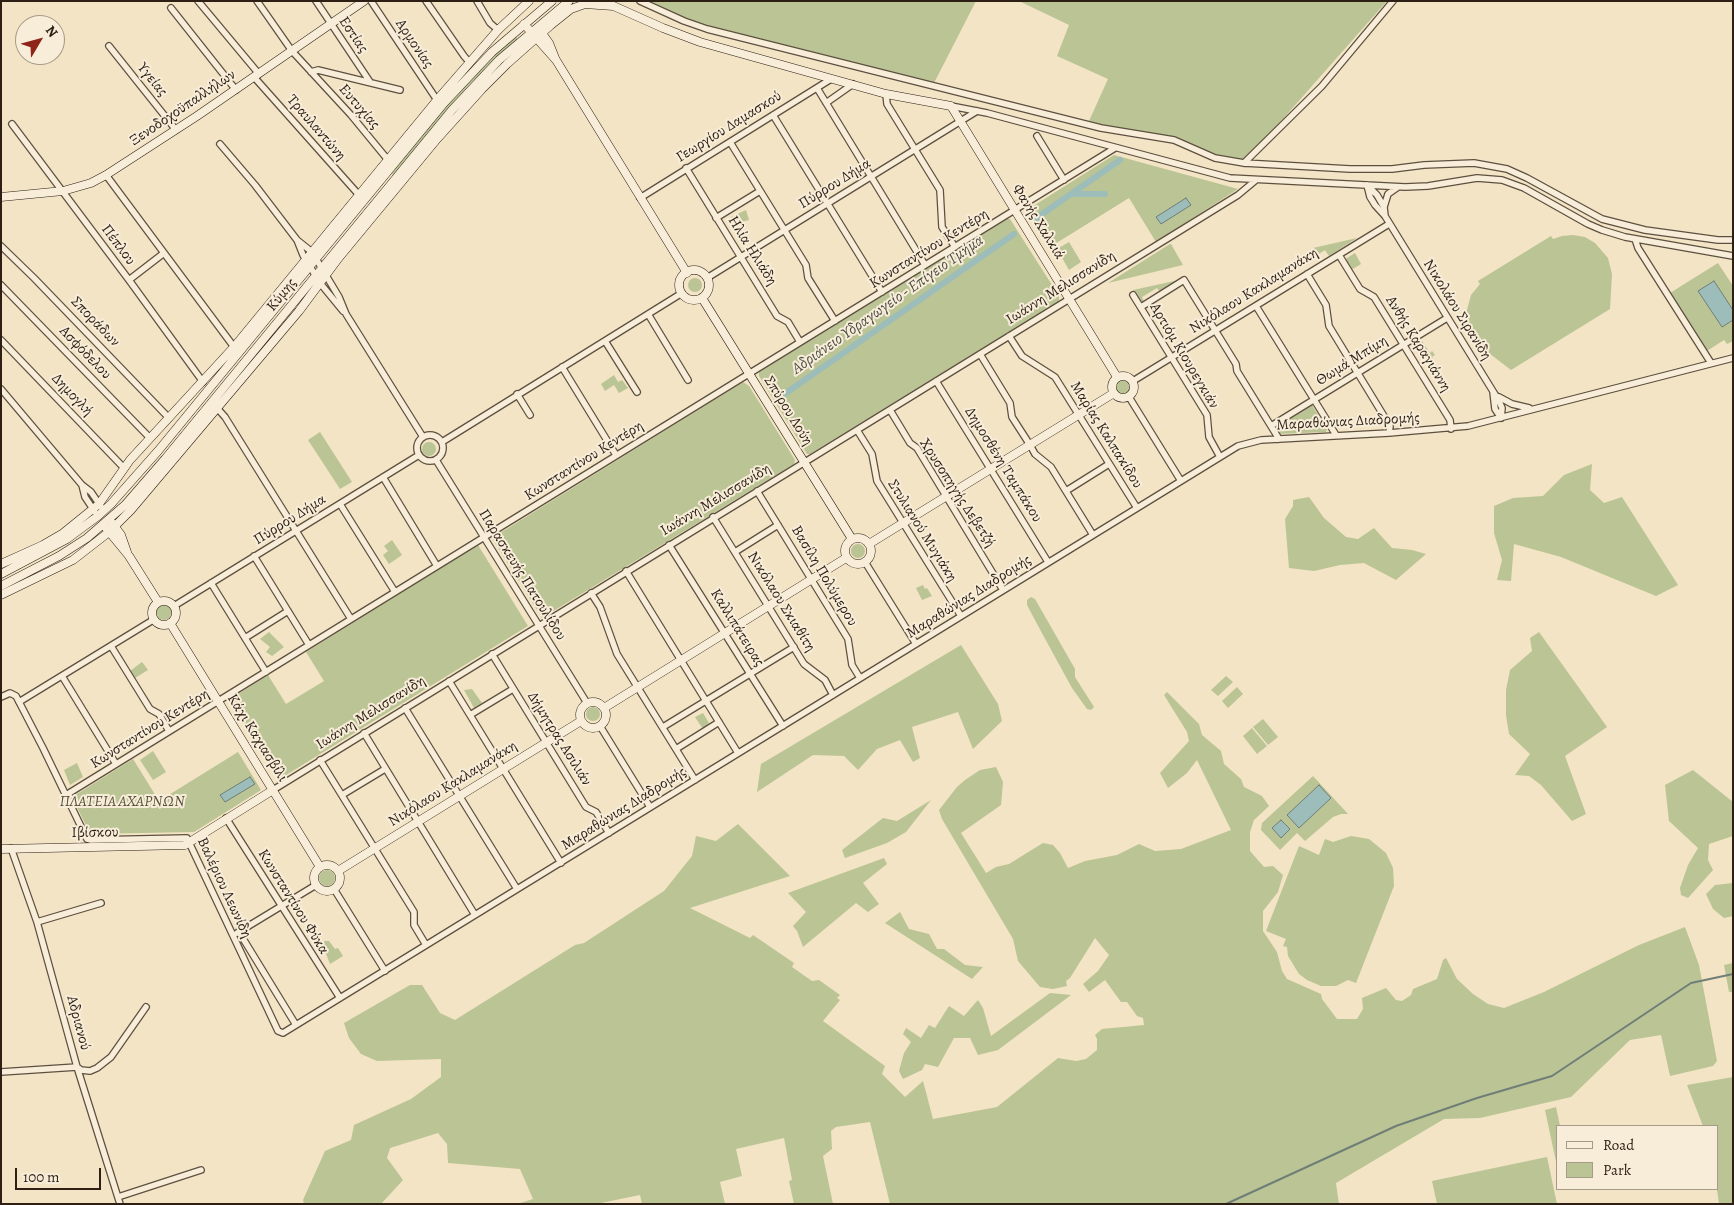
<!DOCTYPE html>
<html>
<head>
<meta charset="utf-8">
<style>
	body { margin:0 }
	#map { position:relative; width:1734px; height:1205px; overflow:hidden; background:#f2e4c4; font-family:Alegreya,serif }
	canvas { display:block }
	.frame { position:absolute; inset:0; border:2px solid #2d1f14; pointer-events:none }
	.legend { position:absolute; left:1556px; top:1125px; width:162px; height:65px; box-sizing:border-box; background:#f7edd9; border:1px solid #a69b8a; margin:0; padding:6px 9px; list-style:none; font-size:15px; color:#2d1f14 }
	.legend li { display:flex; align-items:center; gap:10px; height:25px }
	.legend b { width:25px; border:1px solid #a69b8a }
	.north { position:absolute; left:15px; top:15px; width:50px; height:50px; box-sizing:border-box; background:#f7edd9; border:1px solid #a69b8a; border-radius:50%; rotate:53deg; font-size:14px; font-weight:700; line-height:20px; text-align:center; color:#2d1f14 }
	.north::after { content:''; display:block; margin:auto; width:18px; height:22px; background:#8f2418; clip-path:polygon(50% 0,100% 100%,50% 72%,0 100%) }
	.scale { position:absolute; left:15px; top:1168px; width:86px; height:22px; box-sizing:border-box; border:2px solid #2d1f14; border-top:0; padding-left:6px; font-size:15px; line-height:18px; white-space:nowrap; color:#2d1f14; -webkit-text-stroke:4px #f7edd9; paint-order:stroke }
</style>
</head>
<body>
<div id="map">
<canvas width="1734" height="1205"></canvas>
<div class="frame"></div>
<ul class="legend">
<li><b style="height:6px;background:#f7edd9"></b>Road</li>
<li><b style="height:14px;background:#bbc494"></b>Park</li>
</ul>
<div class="north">N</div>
<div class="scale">100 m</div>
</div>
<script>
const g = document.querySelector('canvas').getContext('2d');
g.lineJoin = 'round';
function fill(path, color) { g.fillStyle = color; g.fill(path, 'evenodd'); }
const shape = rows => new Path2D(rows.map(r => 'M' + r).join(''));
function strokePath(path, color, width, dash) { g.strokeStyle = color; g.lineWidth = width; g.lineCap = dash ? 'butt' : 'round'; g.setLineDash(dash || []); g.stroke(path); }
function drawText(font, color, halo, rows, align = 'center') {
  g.font = font + ' Alegreya,serif'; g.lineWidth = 4; g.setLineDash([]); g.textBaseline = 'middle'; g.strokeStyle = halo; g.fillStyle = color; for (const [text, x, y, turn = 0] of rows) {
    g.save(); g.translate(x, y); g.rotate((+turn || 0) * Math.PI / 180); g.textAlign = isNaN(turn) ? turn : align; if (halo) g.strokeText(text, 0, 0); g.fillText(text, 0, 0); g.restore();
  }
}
const green = shape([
	[648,1,976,1,933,85,684,21],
	[1019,1,1387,1,1244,163,1089,121,1108,79,1057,56,1069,25],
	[515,36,518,39,468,86,393,175,392,174,401,161,446,105,494,55],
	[1114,155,1238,189,1156,242,1129,198,1050,247,1027,210],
	[746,210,749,220,733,224,731,217],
	[1007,219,1010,219,1059,296,1059,301,810,454,807,454,759,376,759,372],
	[1573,235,1585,237,1595,243,1608,258,1612,274,1610,309,1511,370,1481,347,1472,335,1467,317,1467,310,1471,295,1480,284,1478,281,1551,236,1553,239,1562,236],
	[1357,238,1329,256,1325,250,1317,255,1313,248],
	[1069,242,1081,262,1069,270,1057,249],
	[1171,244,1183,265,1108,283,1170,244],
	[1355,253,1361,264,1351,270,1344,260],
	[1718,263,1733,286,1733,341,1727,344,1724,340,1707,351,1670,293],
	'688 285a7 7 0 1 1 14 0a7 7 0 1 1-14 0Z',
	[1179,280,1160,292,1157,288,1142,297,1144,302,1141,304,1133,290],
	[1422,341,1430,353,1432,351,1435,355,1432,357,1433,360,1427,364,1415,345],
	[614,375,618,382,622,380,628,388,619,393,614,385,605,391,601,384],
	'1116 387a7 7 0 1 1 14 0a7 7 0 1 1-14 0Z',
	[743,382,749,386,795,460,794,464,542,618,492,538],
	[1309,404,1312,405,1327,429,1326,432,1278,434,1274,427],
	[320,432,352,482,340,489,308,440],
	'422 449a7 7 0 1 1 14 0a7 7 0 1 1-14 0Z',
	[1592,464,1590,490,1604,503,1622,497,1678,585,1656,596,1561,557,1514,544,1511,581,1497,580,1502,560,1494,533,1494,506,1513,498,1543,496,1564,475],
	[1309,497,1324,518,1346,537,1358,539,1374,528,1392,548,1412,550,1426,554,1396,580,1364,563,1340,565,1314,571,1289,568,1285,519,1293,506,1293,500],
	[392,540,402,555,389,564,383,555,388,551,384,546],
	'851 551a7 7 0 1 1 14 0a7 7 0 1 1-14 0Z',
	[478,545,528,626,278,780,229,700,268,675,286,704,324,681,306,652],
	[923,585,925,589,927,588,932,596,922,600,916,588],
	[1031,597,1035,599,1075,669,1075,677,1094,707,1091,710,1087,709,1072,688,1043,635,1027,605,1027,600],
	'156 612a8 8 0 1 1 16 0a8 8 0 1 1-16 0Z',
	[269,632,284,647,272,656,266,652,270,647,260,639],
	[1539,632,1607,727,1565,756,1586,814,1572,821,1541,785,1529,776,1515,775,1530,754,1509,734,1506,715,1506,690,1510,670,1532,651,1530,638],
	[961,645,998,704,1002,721,973,749,958,712,912,727,920,758,913,762,900,740,877,749,858,770,844,756,813,755,757,792,761,764],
	[142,662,148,670,135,678,130,671],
	[1226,676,1233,682,1218,696,1211,690],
	[1237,687,1243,694,1228,708,1222,701],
	[472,689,482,703,474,708,464,690],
	[1167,692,1199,724,1202,735,1221,751,1224,764,1241,779,1244,787,1262,796,1269,806,1254,820,1250,832,1250,851,1264,867,1273,866,1283,875,1278,892,1263,911,1263,931,1277,952,1282,971,1287,979,1321,994,1322,999,1337,1019,1357,1019,1363,1009,1362,998,1386,988,1396,1000,1402,1001,1411,995,1413,989,1437,979,1443,960,1446,958,1457,979,1473,994,1488,1004,1504,1008,1544,992,1639,945,1685,927,1699,965,1717,1061,1713,1066,1670,1076,1661,1035,1630,1040,1571,1097,1480,1118,1444,1119,1336,1183,1339,1204,890,1204,870,1122,836,1127,831,1131,832,1149,823,1156,833,1204,794,1204,789,1181,792,1180,784,1138,736,1149,742,1176,720,1182,725,1204,642,1204,640,1195,596,1204,517,1204,533,1199,520,1169,448,1163,447,1144,438,1133,390,1148,387,1158,403,1180,381,1204,304,1204,303,1200,325,1151,351,1140,354,1125,411,1099,441,1077,441,1059,377,1061,361,1054,349,1038,344,1023,410,985,422,985,440,1013,455,1020,575,945,584,943,664,891,692,856,696,836,716,841,738,824,790,876,690,908,750,938,753,935,794,963,792,967,812,981,819,980,840,995,837,998,840,1000,823,1021,885,1066,882,1074,905,1097,923,1081,933,1119,997,1107,1058,1058,1076,1061,1086,1059,1097,1050,1097,1039,1095,1035,1102,1029,1144,1025,1143,1018,1137,1016,1127,1002,1121,1002,1105,980,1089,992,1083,984,1098,971,1109,955,1095,938,1070,978,1066,981,1067,986,1053,989,1040,987,1018,961,1013,939,942,819,939,810,957,787,965,780,980,770,996,767,1003,782,1001,805,961,833,986,873,996,867,1009,864,1043,843,1053,845,1060,853,1068,868,1085,861,1117,855,1139,844,1155,851,1181,849,1231,830,1197,760,1187,773,1168,788,1160,773,1189,741,1187,732,1164,695],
	'586 714a7 7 0 1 1 14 0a7 7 0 1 1-14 0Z',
	[703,713,709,723,703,729,695,717],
	[1263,719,1278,737,1268,745,1253,727],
	[1252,728,1267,746,1257,754,1243,736],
	[153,751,166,772,153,780,140,760],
	[238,752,261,790,194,832,90,834,72,797,133,759,159,801],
	[77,763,83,777,70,785,64,770],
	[1693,770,1733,802,1733,836,1709,844,1708,860,1713,870,1688,898,1681,895,1680,888,1688,865,1698,848,1669,821,1665,785],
	[1313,776,1348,814,1341,814,1333,817,1305,841,1297,833,1280,850,1261,830,1262,823],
	[931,800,906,832,887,843,845,858,842,850,883,818,897,821],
	[1351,836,1369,839,1386,853,1393,868,1394,886,1356,983,1348,980,1336,986,1321,986,1307,980,1299,974,1288,956,1287,947,1283,946,1286,939,1266,931,1299,846,1319,855,1325,839,1333,842],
	[884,858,887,864,863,883,879,904,868,912,856,903,803,947,797,931,793,926,806,912,788,893],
	'319 878a8 8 0 1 1 16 0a8 8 0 1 1-16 0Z',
	[1733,883,1733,916,1724,918,1713,909,1706,894,1715,885],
	[900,912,909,929,929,934,937,949,944,949,965,965,983,967,972,979,885,923],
	[324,941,329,941,335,949,338,948,343,956,330,964,325,951],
	[1733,963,1733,992,1729,992,1724,965],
	[1050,993,1071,995,998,1050,978,1055,970,1038,954,1038,938,1067,925,1064,922,1070,903,1079,899,1071,904,1053,911,1042,903,1034,906,1028,921,1038,929,1025,935,1028,949,1006,964,1016,978,1000,983,1008,991,1036],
	[1733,1077,1733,1204,1719,1204,1717,1189,1718,1126,1703,1126,1687,1085],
	[1556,1107,1560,1126,1558,1126,1558,1171,1545,1110],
	[1547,1157,1557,1204,1437,1204,1432,1181]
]);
const water = shape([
	[1186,198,1191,205,1161,224,1156,217,1186,198],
	[1714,281,1733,310,1733,320,1722,327,1698,291,1714,281],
	[250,777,255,784,225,802,220,795,250,777],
	[1319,785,1331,798,1299,828,1287,815,1319,785],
	[1281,820,1290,829,1281,838,1272,828,1281,820]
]);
const stream = shape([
	[1226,1204,1396,1126,1477,1098,1552,1076,1691,983,1733,974]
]);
const canal = shape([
	[1073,194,1105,194],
	[1035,219,1120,160],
	[777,395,786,393,1014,234]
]);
const street = shape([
	[198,1,259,74],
	[257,1,292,51,351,115,388,160],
	[316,1,370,82],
	[371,1,437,100],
	[426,1,464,56,470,63],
	[477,1,490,23,498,30],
	[640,1,684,21,707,29,1101,128,1174,140,1215,158,1244,163,1350,169,1392,169,1424,165,1474,163,1507,169,1527,178,1602,219,1645,230,1718,240,1733,240],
	[171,8,236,90],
	[109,46,176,130],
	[311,72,318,70,400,90],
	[254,77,359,195],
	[817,88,925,265],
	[886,94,887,104,940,190,942,227,955,247],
	[826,103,853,84],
	[951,106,987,113,1230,178,1405,187,1428,186,1477,178,1502,180,1524,188,1588,224,1602,230,1625,237,1733,256],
	[773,115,882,292],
	[12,124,129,280,203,382],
	[1037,136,1064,180],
	[730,142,806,265,808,278,835,321],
	[220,144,255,185,297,240,312,252,339,297,346,314,423,437],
	[1244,163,1322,86,1393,1],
	[686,168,777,316,788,322,800,342],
	[106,175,234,347],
	[1367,185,1370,197,1375,205,1385,216,1499,401,1502,408,1501,418],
	[1368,186,1377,195,1384,207,1385,216],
	[640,198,831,79],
	[1384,207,1388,194,1398,187],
	[716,218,760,191],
	[1635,239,1638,248,1711,363],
	[297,240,303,255,320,283,343,311],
	[1,246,34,278,169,418],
	[1339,255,1360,289,1374,297,1450,420,1451,429],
	[1307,274,1326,305,1329,326,1390,426,1389,433],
	[707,278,977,111],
	[129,280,164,253],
	[1,285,150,438],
	[1133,295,1207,415,1209,437,1220,457],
	[1256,306,1336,435],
	[1141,307,1184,280,1236,364,1237,371,1279,439],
	[648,314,688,380],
	[1009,336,1022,356,1055,377,1137,508],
	[1,340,124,468],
	[605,341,637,392],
	[980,354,1010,403,1012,417,1030,445,1035,454,1051,467,1093,535],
	[562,367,616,455],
	[936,381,1048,562],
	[1133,381,1389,224],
	[1,389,82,485,91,492,104,511],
	[1493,392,1495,409,1501,418],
	[517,394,530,415],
	[1129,397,1181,481],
	[1499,397,1512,404,1529,408],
	[217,408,225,417,351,619],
	[890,410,910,443,917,448,1003,590],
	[1271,426,1447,318],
	[857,430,872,454,877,481,961,616],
	'417 448a13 13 0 1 1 26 0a13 13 0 1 1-26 0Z',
	[442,442,682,293],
	[436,460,587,703],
	[383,477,437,566],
	[82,485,85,497,95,512],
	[757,491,848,639,852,665,860,678],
	[1066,491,1109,464],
	[340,504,395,592],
	[713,517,804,664,825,680,833,695],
	[669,545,783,726],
	[735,552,778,525],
	[254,556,309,645],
	[865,562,916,644],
	[626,571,738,753],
	[211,583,266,672],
	[591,593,600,607,617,654,695,780],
	[174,606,419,455],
	[245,638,288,611],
	[111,646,150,709,159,714,169,731],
	[492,654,586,807,596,812,609,833],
	[62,676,116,764],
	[449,681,561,863],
	[1,697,10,693,16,696,43,748,87,839,91,840,187,838,278,1031,283,1033,1238,446,1261,440,1389,433,1468,426,1733,358],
	[19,702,153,620],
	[405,708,517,889],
	[470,715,513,689],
	[600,726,650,807],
	[663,727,794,647],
	[364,733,475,915],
	[676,749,719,722],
	[320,760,414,912,414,925,426,945],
	[273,790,1238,195,1256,180],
	[66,795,1115,148],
	[342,795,385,769],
	[226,818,340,998],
	[11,848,37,922,77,1067,120,1204],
	[334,889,385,971],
	[37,922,101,903],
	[239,932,296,1025],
	[237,933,316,885],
	[1,1072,77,1067,81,1070,90,1071,97,1068,111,1057,146,1007],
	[118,1197,201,1170]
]);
const secondary = shape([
	[609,4,663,28,700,42,886,94,951,106,1117,377],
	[524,24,556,60,687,273],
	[539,29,549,43,555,58],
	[1,197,63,191,91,183,106,175,197,116,364,1],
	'679 285a15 15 0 1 1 30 0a15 15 0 1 1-30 0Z',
	[702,298,852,539],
	'1112 387a11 11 0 1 1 22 0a11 11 0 1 1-22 0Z',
	[112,523,121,535,127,552],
	[106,528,129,556,158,602],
	'845 551a13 13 0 1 1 26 0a13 13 0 1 1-26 0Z',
	[869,544,1114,393],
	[1,564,43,545,62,534,99,504,130,460,234,347,437,100,498,30,529,1],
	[1,574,67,539,98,516,111,504,158,451,444,103,492,52,552,1],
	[1,586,59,556,87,538,125,505,165,459,452,110,499,60,569,1],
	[1,595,73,560,109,532,131,510,299,311,337,260,437,139,482,89,507,64,551,25,571,9,585,4,613,6],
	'152 613a12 12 0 1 1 24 0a12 12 0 1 1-24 0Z',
	[170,623,320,867],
	'580 715a13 13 0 1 1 26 0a13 13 0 1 1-26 0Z',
	[604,708,846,558],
	[1,849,185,845,273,790],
	'314 878a13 13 0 1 1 26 0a13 13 0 1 1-26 0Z',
	[338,871,581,721]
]);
const streetNames = [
	["Εστίας",353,35,56],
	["Αρμονίας",414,44,56],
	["Υγείας",152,80,51],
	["Ευτυχίας",359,107,49],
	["Ξενοδοχοϋπαλλήλων",183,108,-34],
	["Γεωργίου Δαμασκού",729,127,-32],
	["Τραυλαντώνη",316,128,49],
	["Πύρρου Δήμα",835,184,-32],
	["Φανής Χαλκιά",1038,222,58],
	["Πέπλου",118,245,53],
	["Κωνσταντίνου Κεντέρη",929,249,-32],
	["Ηλία Ηλιάδη",752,251,58],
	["Ιωάννη Μελισσανίδη",1061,288,-32],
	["Νικόλαου Κακλαμανάκη",1254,291,-32],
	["Κύμης",282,295,-51],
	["Νικολάου Σιρανίδη",1457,310,58],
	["Σποράδων",95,322,46],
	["Ανθής Καραγιάννη",1418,344,58],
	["Ασφόδελου",85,353,46],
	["Αρτιόμ Κιουρεγκιάν",1184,356,59],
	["Θωμά Μπίμη",1352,361,-32],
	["Δημογλή",72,395,46],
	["Σπύρου Λούη",788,411,58],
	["Μαραθώνιας Διαδρομής",1348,422,-3],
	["Μαρίας Καλπακίδου",1106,435,58],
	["Κωνσταντίνου Κεντέρη",584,461,-32],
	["Δημοσθένη Ταμπάκου",1003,465,58],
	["Χρυσοπηγής Δεβετζή",957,493,57],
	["Ιωάννη Μελισσανίδη",716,500,-31],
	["Πύρρου Δήμα",290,520,-32],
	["Στυλιανού Μυγιάκη",922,531,58],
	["Παρασκευής Πατουλίδου",522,575,58],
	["Βασίλη Πολύμερου",824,576,59],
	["Μαραθώνιας Διαδρομής",969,597,-32],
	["Νικόλαου Σκιαθίτη",781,602,58],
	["Καλλιπάτειρας",737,628,58],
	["Ιωάννη Μελισσανίδη",371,713,-32],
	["Κωνσταντίνου Κεντέρη",150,729,-32],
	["Κάχι Καχιασβίλι",257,738,58],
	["Δήμητρας Ασιλιάν",559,739,58],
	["Νικόλαου Κακλαμανάκη",453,784,-32],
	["Μαραθώνιας Διαδρομής",624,809,-32],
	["Ιβίσκου",95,833,-1],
	["Βαλέριου Λεωνίδη",224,888,65],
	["Κωνσταντίνου Φύκα",293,902,58],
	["Αδριανού",78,1023,75]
];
const parkNames = [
	["ΠΛΑΤΕΙΑ ΑΧΑΡΝΩΝ",122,802]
];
const waterNames = [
	["Αδριάνειο Υδραγωγείο - Επίγειο Τμήμα",888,305,-35]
];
fill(green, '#bbc494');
fill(water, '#9cbdba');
strokePath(water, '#707e78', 1);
strokePath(stream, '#707e78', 2);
strokePath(canal, '#9cbdba', 6);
strokePath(street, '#5e5040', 8);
strokePath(secondary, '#2d1f14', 9);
strokePath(street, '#f7edd9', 5.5);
strokePath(secondary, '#f7edd9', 8);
drawText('15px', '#2d1f14', '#f7edd9', streetNames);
drawText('italic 15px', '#58513a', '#f7edd9', parkNames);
drawText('italic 16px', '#4e4e46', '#f7edd9', waterNames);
</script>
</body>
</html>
